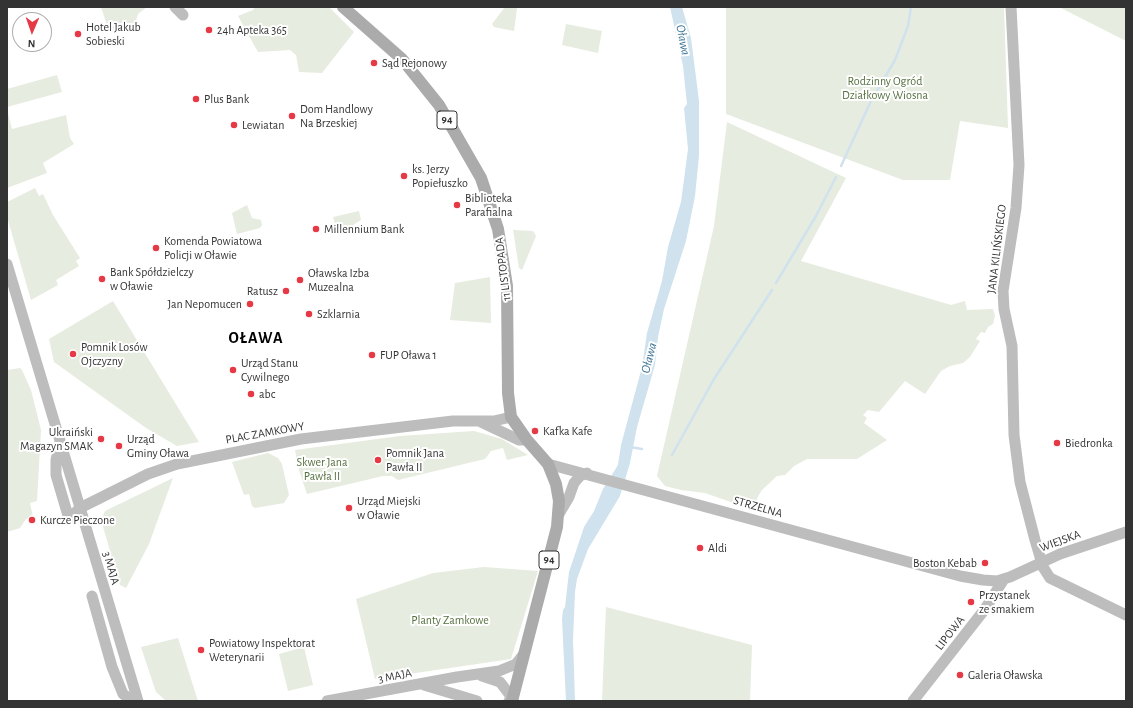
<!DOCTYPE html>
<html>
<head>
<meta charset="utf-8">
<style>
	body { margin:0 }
	#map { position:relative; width:1133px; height:708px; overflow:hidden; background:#fff; font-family:"Alegreya Sans",sans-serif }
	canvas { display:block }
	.frame { position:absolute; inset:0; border:8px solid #333; pointer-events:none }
	.north { position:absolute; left:12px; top:12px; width:40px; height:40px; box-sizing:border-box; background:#fff; border:1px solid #adadad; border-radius:50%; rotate:182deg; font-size:11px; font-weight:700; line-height:16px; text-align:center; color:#333 }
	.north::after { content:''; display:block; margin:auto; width:14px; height:18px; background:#e63946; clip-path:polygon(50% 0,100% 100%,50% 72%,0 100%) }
</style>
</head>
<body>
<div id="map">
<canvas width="1133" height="708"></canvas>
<div class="frame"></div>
<div class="north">N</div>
</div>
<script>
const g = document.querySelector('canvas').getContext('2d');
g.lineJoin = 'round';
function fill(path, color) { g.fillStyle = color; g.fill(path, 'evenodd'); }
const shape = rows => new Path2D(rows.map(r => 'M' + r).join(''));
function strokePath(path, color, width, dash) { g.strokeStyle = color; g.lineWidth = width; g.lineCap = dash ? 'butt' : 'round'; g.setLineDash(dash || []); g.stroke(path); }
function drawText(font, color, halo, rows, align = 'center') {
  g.font = font + ' "Alegreya Sans",sans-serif'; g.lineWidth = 4; g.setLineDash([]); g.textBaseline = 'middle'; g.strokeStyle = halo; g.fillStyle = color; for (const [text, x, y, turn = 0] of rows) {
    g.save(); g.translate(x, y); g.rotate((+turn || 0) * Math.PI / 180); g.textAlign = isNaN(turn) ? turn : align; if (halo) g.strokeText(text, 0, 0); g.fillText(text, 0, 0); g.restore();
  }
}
const green = shape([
	[101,7,147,7,138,14,135,23,109,31],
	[255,7,329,7,354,32,322,73,299,72,296,55,290,50,258,52,238,16,253,10],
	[505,7,516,7,517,9,514,31,494,27,492,24],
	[726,7,1004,7,1008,128,960,121,950,180,903,180,726,114],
	[1059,7,1126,7,1126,41],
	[566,24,602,31,598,53,562,45],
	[57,75,62,92,7,107,7,89],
	[7,109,12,129,66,115,70,138,74,144,43,163,47,173,7,188],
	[727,122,846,178,801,261,951,305,965,301,967,310,993,309,995,316,993,324,988,327,985,333,981,332,976,339,980,341,970,357,963,363,950,366,941,371,925,394,905,381,879,412,868,410,863,415,867,418,864,423,887,440,857,459,807,459,794,466,785,475,777,476,762,490,757,498,756,507,751,509,705,493,681,490,665,486,657,476,714,226],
	[35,188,39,196,43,194,53,215,80,258,76,261,79,266,56,280,58,285,31,300,7,217,7,202],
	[247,205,252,218,261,220,262,225,260,228,237,234,232,213],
	[359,211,361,220,347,229,337,231,333,217],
	[513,230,533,231,536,236,522,270,519,268],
	[490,277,491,323,450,320,455,283],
	[113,301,199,442,177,446,146,428,54,362,49,339],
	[20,368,22,370,31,390,41,430,37,501,30,503,33,517,26,519,20,528,7,532,7,370],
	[474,431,502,439,528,455,507,460,503,448,491,451,485,459,398,480,392,476,383,476,307,494,299,470,295,450,400,436],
	[268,453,278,458,282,464,289,495,284,503,255,508,252,506,249,494,244,495,232,462],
	[173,478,149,544,126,588,120,585,101,520,105,511],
	[484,567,538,571,511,659,375,679,356,599,433,573],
	[606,607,752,645,750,701,602,701],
	[178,638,198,701,166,701,156,692,141,647],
	[304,647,313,685,288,691,279,654]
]);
const water = shape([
	[670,7,682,7,691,38,699,101,699,156,695,196,686,241,664,309,658,337,655,365,637,427,630,463,620,496,588,549,577,579,575,592,573,640,575,701,566,701,562,619,563,610,565,607,569,572,584,527,594,511,603,489,618,465,621,445,642,367,647,333,662,281,668,247,681,202,688,149,684,108,687,104,683,66]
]);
const stream = shape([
	[841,166,871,101,895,60,908,26,911,7],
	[776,283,816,216,836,177],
	[630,447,642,449],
	[672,455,714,379,772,290]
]);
const secondary = shape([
	[175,7,183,15],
	[1011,7,1019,165,1016,208,1003,291,1004,309,1012,346,1014,435,1020,482,1035,540,1043,567,1050,578,1126,615],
	[7,264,138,701],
	[481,422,519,440,527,440],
	[60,442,56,460,56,475,69,519,80,508,148,474,177,464,301,439,453,421,494,421,511,417],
	[548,464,960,576,983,580,997,581,1010,577,1060,554,1126,532],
	[559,514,569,497,574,483,580,476,587,473],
	[92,596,112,667,123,694,133,701],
	[482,676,500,682,513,699,509,701],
	[424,685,477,701],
	[327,701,457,677,499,671,516,664,524,654],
	[913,701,985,609,1004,579]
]);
const primary = shape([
	[343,7,402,59,439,105,481,178,498,229,507,286,508,393,511,417,527,440,548,464,556,484,559,501,557,527,512,701]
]);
const markers = [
	[209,30,4,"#e63946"],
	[78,34,4,"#e63946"],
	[374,63,4,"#e63946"],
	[196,99,4,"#e63946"],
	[292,116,4,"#e63946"],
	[234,125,4,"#e63946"],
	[404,176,4,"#e63946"],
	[457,205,4,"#e63946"],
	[316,229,4,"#e63946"],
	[156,248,4,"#e63946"],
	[102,279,4,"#e63946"],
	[300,280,4,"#e63946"],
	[286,291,4,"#e63946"],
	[250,304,4,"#e63946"],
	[309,314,4,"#e63946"],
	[73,354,4,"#e63946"],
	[372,355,4,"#e63946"],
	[233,370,4,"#e63946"],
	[251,394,4,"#e63946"],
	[535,431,4,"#e63946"],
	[101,439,4,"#e63946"],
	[1057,443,4,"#e63946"],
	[119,446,4,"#e63946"],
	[378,460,4,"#e63946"],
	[349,508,4,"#e63946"],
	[32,520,4,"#e63946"],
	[700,548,4,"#e63946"],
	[985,563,4,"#e63946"],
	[971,602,4,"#e63946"],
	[201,650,4,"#e63946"],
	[960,675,4,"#e63946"]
];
const shields = [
	[447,120,20],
	[549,560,20]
];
const shieldNames = [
	["94",447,120],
	["94",549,560]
];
const poiNames = [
	["Hotel Jakub",86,27],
	["Sobieski",86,41],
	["24h Apteka 365",217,30],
	["Sąd Rejonowy",382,63],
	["Plus Bank",204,99],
	["Dom Handlowy",300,109],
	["Na Brzeskiej",300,123],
	["Lewiatan",242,125],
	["ks. Jerzy",412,169],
	["Popiełuszko",412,183],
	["Biblioteka",465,198],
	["Parafialna",465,212],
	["Millennium Bank",324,229],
	["Komenda Powiatowa",164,241],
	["Policji w Oławie",164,255],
	["Bank Spółdzielczy",110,272],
	["w Oławie",110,286],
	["Oławska Izba",308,273],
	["Muzealna",308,287],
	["Ratusz",278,291,"right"],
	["Jan Nepomucen",242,304,"right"],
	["Szklarnia",317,314],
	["Pomnik Losów",81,347],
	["Ojczyzny",81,361],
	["FUP Oława 1",380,355],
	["Urząd Stanu",241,363],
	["Cywilnego",241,377],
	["abc",259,394],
	["Kafka Kafe",543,431],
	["Ukraiński",93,432,"right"],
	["Magazyn SMAK",93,446,"right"],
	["Urząd",127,439],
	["Gminy Oława",127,453],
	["Biedronka",1065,443],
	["Pomnik Jana",386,453],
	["Pawła II",386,467],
	["Urząd Miejski",357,501],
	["w Oławie",357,515],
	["Kurcze Pieczone",40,520],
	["Aldi",708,548],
	["Boston Kebab",977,563,"right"],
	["Przystanek",979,595],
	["ze smakiem",979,609],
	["Powiatowy Inspektorat",209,643],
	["Weterynarii",209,657],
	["Galeria Oławska",968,675]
];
const parkNames = [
	["Rodzinny Ogród",885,81],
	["Działkowy Wiosna",885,95],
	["Skwer Jana",322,462],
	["Pawła II",322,476],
	["Planty Zamkowe",450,620]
];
const streetNames = [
	["JANA KILIŃSKIEGO",997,249,-83],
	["11 LISTOPADA",503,269,-97],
	["PLAC ZAMKOWY",265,433,-10],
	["STRZELNA",758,507,16],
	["WIEJSKA",1060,541,-20],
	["3 MAJA",111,568,74],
	["LIPOWA",950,633,-52],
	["3 MAJA",395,676,-11]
];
const waterNames = [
	["Oława",683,40,79],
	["Oława",649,358,-76]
];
const districtNames = [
	["OŁAWA",256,338]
];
fill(green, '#e6ecdf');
fill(water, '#cfe2ee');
strokePath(stream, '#cfe2ee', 2.5);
strokePath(secondary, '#bdbdbd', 11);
strokePath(primary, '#ababab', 12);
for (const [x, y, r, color] of markers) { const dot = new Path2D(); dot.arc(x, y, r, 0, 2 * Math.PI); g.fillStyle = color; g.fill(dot); strokePath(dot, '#fff', 1.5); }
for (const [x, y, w] of shields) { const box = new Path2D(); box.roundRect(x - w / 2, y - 9, w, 18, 3); g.fillStyle = '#fff'; g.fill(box); strokePath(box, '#333', 1); }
drawText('bold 11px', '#333', null, shieldNames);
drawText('12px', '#333', '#fff', poiNames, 'left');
drawText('12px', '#56703f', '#fff', parkNames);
drawText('12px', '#333', '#fff', streetNames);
drawText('italic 13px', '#3f7597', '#fff', waterNames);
g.letterSpacing = '1px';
drawText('bold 16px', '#000', '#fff', districtNames);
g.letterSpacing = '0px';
</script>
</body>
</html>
